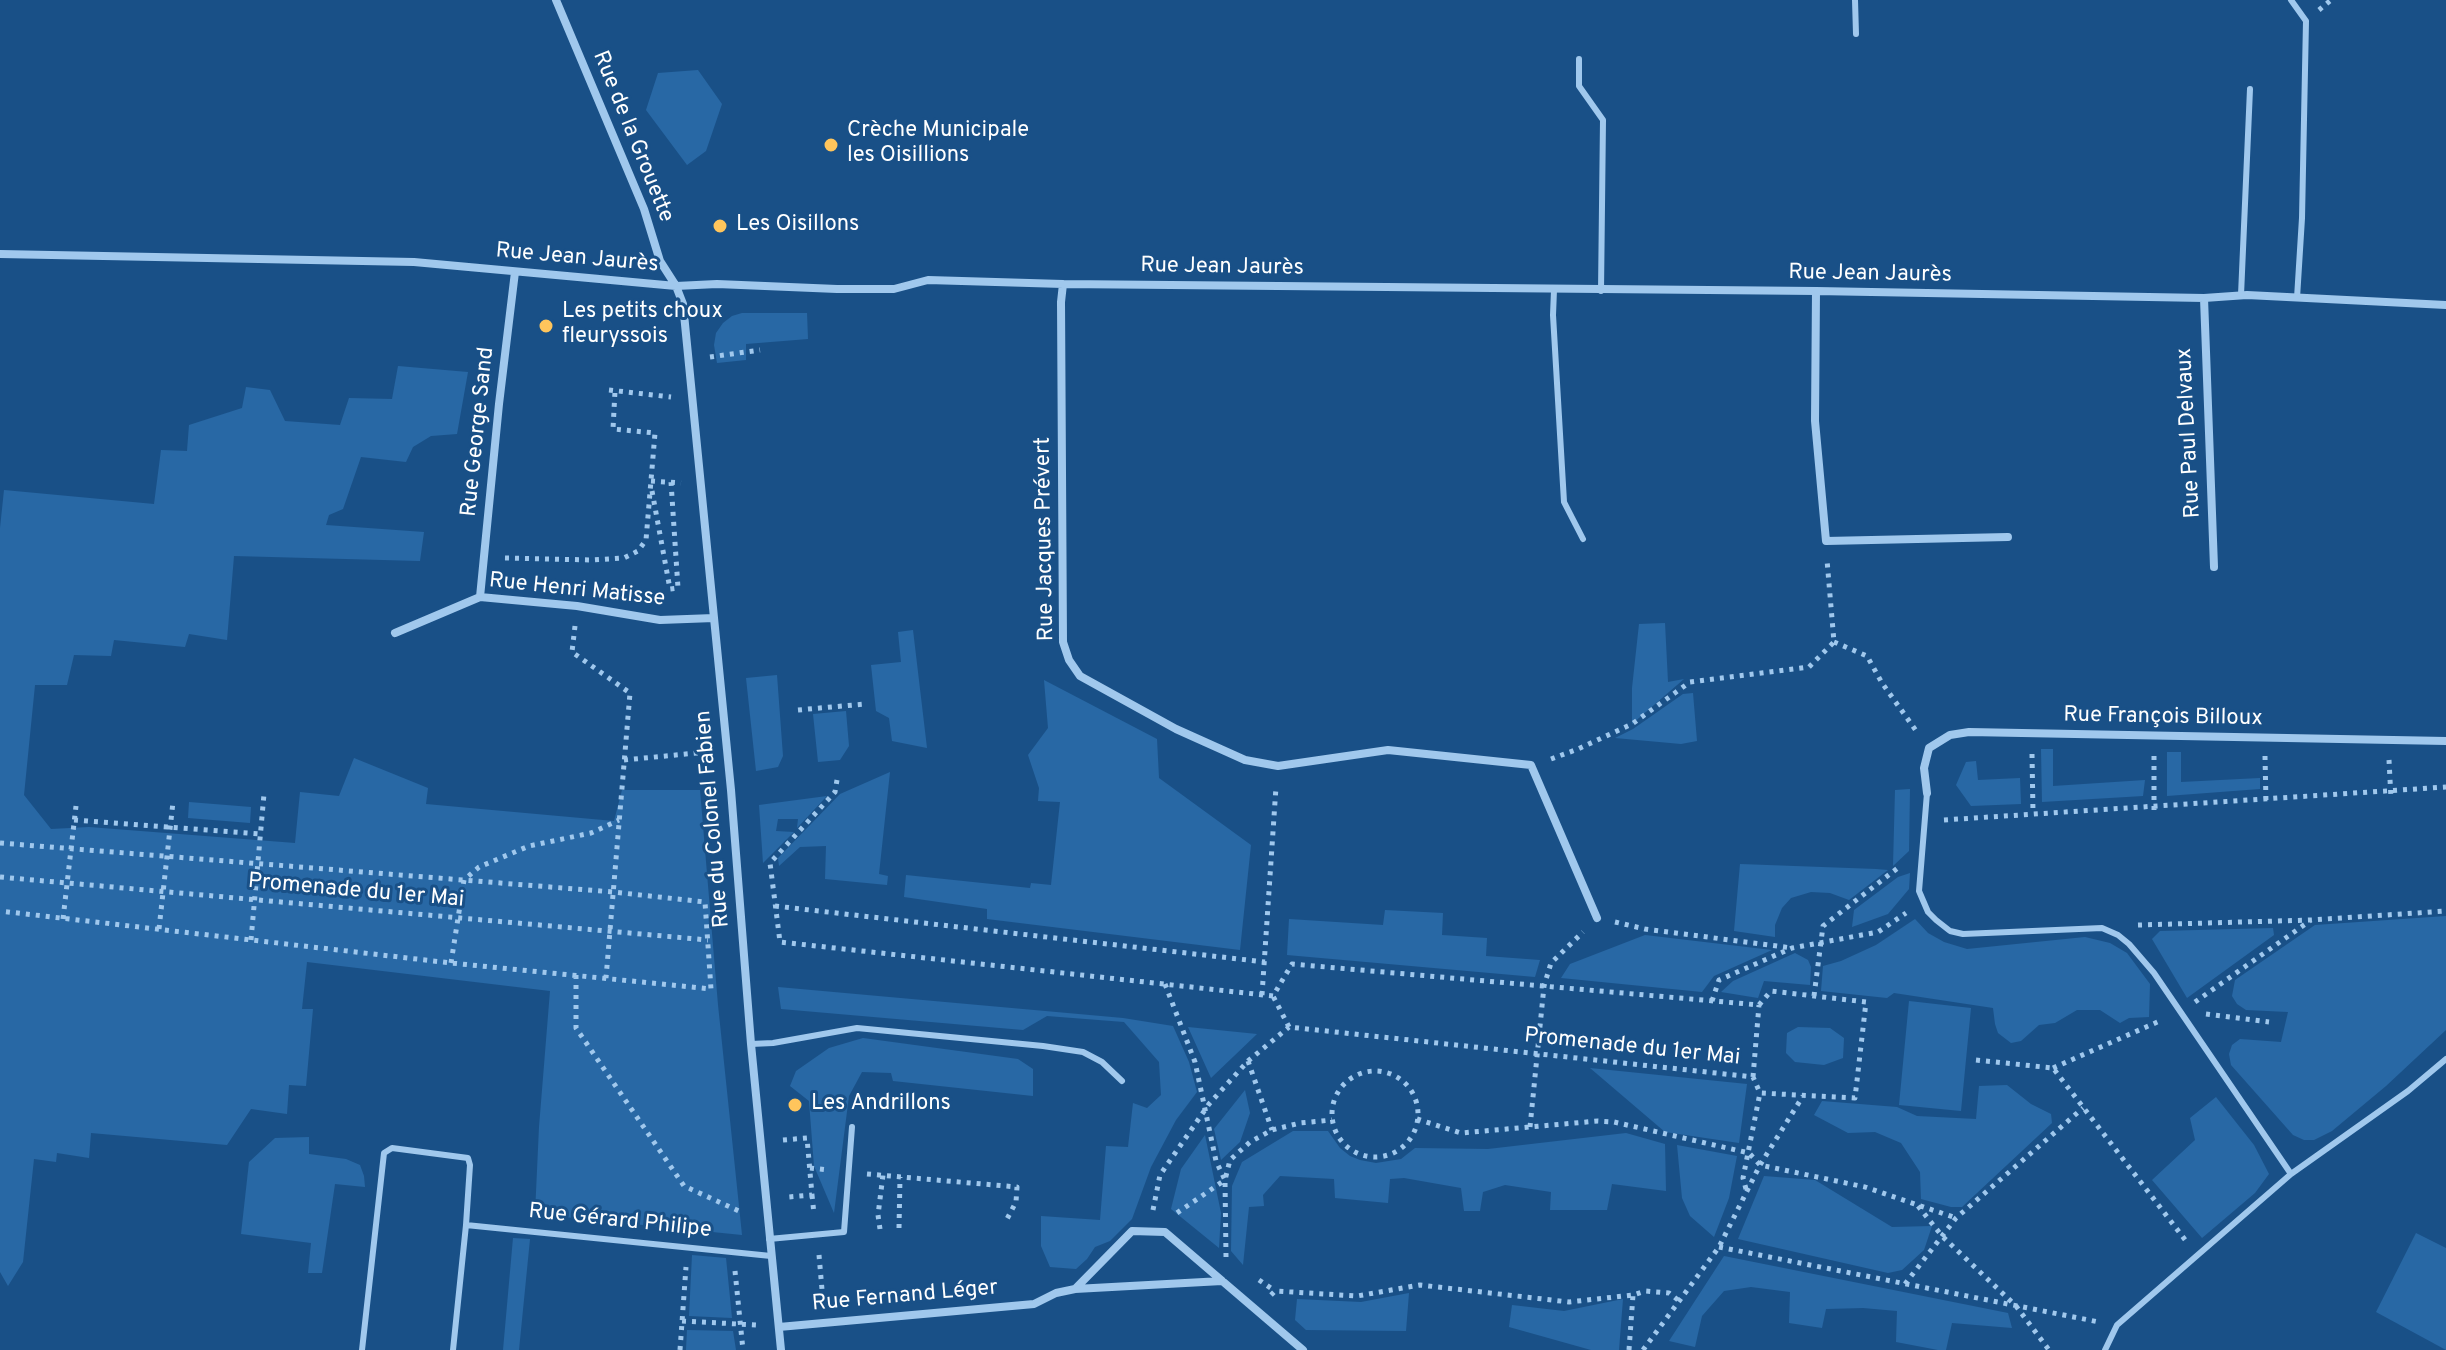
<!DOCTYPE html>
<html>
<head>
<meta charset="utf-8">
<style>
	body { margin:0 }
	canvas { display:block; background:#195087 }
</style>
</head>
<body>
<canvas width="2446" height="1350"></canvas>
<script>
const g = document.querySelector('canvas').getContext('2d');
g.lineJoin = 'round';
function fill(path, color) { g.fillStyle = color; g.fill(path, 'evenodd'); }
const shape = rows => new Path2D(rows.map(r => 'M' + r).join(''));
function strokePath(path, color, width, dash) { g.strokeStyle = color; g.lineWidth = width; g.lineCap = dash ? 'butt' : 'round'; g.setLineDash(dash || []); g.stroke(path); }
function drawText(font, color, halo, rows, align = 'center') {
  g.font = font + ' Overpass,sans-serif'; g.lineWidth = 6; g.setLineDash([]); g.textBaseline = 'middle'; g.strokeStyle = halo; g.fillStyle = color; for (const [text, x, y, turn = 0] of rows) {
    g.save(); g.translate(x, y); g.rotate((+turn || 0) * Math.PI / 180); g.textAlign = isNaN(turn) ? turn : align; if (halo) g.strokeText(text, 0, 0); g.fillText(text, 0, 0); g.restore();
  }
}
const green = shape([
	[698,70,722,104,706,151,687,165,646,110,658,73],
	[742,313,807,313,808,339,746,344,746,360,717,363,714,345,716,333,723,323,732,316],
	[398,366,468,372,457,434,431,436,413,447,406,462,361,457,343,509,329,515,326,525,424,532,420,561,234,556,227,640,189,634,185,647,114,640,111,656,74,655,67,685,35,685,24,795,51,829,89,827,295,843,300,792,339,796,354,758,428,788,426,804,492,810,614,821,622,790,700,790,718,1005,742,1235,535,1214,539,1127,550,991,307,962,302,1009,313,1009,306,1086,289,1085,287,1114,251,1109,227,1145,91,1133,89,1158,57,1153,56,1162,34,1159,23,1262,8,1286,0,1272,0,528,4,490,154,504,161,450,187,451,189,425,242,408,246,387,270,390,285,421,340,425,349,398,392,399],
	[1665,623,1668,682,1684,679,1632,724,1632,688,1639,624],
	[913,630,927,748,892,741,889,718,876,711,871,665,901,662,898,632],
	[777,675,783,756,778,767,756,771,746,678],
	[1044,680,1157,739,1159,778,1251,845,1240,950,987,919,987,909,904,897,906,875,1030,888,1031,883,1051,885,1060,802,1038,801,1039,788,1028,755,1048,728],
	[1693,693,1697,741,1681,744,1615,738,1633,729,1683,694],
	[846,711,849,746,840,760,818,762,813,714],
	[2041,749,2053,749,2053,786,2145,780,2143,796,2042,802],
	[2167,752,2181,752,2181,782,2260,778,2260,789,2167,796],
	[1976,761,1978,780,2020,778,2021,804,1971,806,1956,785,1966,762],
	[890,772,879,874,888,876,887,885,825,879,826,846,800,847,779,866,778,858,840,794],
	[1910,789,1909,851,1893,866,1895,790],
	[827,796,797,828,798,819,778,819,776,831,794,832,763,863,759,805],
	[189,802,251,807,250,823,188,818],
	[1740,864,1876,869,1888,870,1849,900,1830,893,1811,892,1791,898,1782,908,1775,925,1775,937,1734,931],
	[1910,873,1909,889,1888,914,1852,927,1854,910,1898,877],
	[1385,910,1443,913,1442,935,1487,938,1486,956,1540,960,1535,977,1287,955,1289,919,1383,925],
	[2446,916,2446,1030,2386,1086,2332,1131,2314,1140,2304,1140,2293,1135,2231,1065,2229,1054,2232,1045,2240,1039,2281,1042,2288,1012,2246,1010,2237,1004,2232,996,2235,980,2315,925],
	[1915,919,1928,933,1944,942,1967,949,2085,937,2110,943,2127,953,2150,984,2149,1017,2129,1018,2120,1023,2100,1010,2077,1010,2055,1023,2039,1025,2021,1041,2011,1043,1998,1033,1995,1024,1993,1008,1894,993,1887,998,1821,991,1823,966,1841,961,1876,945],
	[2273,928,2274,935,2187,998,2152,939,2160,931],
	[1645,935,1772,950,1714,976,1702,992,1561,978,1570,964],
	[1795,953,1808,960,1811,967,1810,985,1764,981,1758,998,1721,992,1733,981],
	[778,987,1123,1018,1173,1026,1189,1062,1197,1092,1176,1120,1151,1167,1132,1219,1110,1241,1095,1247,1087,1259,1076,1269,1050,1267,1041,1246,1041,1216,1100,1220,1106,1146,1128,1147,1133,1103,1147,1108,1161,1095,1159,1062,1124,1022,1047,1016,1023,1030,781,1009],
	[1909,1001,1971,1008,1961,1111,1899,1105],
	[1188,1027,1257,1034,1211,1078],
	[1798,1027,1830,1028,1844,1038,1843,1058,1824,1065,1795,1062,1786,1053,1787,1033],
	[863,1038,1018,1059,1033,1069,1033,1096,893,1081,891,1073,862,1072,849,1096,834,1213,814,1166,809,1101,790,1086,796,1071,829,1048],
	[1590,1068,1747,1084,1739,1143,1665,1132],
	[2007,1085,2031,1104,2051,1114,2052,1123,1962,1207,1951,1207,1921,1199,1920,1172,1901,1143,1875,1132,1848,1133,1814,1115,1822,1101,1897,1107,1917,1116,1976,1119,1979,1086],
	[1245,1090,1250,1113,1240,1142,1221,1160,1214,1129],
	[2216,1097,2254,1145,2269,1174,2255,1193,2202,1238,2152,1180,2195,1140,2190,1118],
	[1293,1131,1328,1131,1340,1148,1350,1156,1360,1160,1376,1163,1401,1159,1415,1148,1488,1149,1626,1133,1665,1144,1666,1191,1612,1184,1607,1210,1550,1210,1551,1192,1505,1185,1483,1192,1480,1211,1464,1211,1461,1188,1404,1178,1390,1179,1388,1203,1335,1198,1334,1179,1280,1176,1263,1195,1264,1206,1249,1207,1243,1265,1231,1251,1232,1186,1242,1162],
	[1205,1135,1221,1213,1219,1248,1171,1209,1181,1169],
	[309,1137,309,1154,346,1159,360,1165,364,1176,365,1187,335,1184,322,1273,308,1273,311,1243,241,1234,249,1162,275,1138],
	[1677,1145,1737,1156,1729,1198,1714,1237,1690,1216,1682,1198],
	[1764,1176,1815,1180,1892,1227,1932,1226,1924,1250,1902,1270,1888,1273,1738,1239],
	[2416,1233,2446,1248,2446,1350,2376,1312],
	[513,1238,530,1239,519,1350,503,1350],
	[692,1255,726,1258,732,1318,689,1316],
	[1724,1256,2008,1313,2012,1328,1952,1323,1946,1350,1938,1350,1896,1342,1897,1311,1863,1308,1826,1309,1822,1328,1789,1323,1790,1292,1751,1287,1724,1291,1702,1316,1695,1347,1669,1341],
	[1409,1293,1406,1331,1306,1330,1295,1320,1297,1299,1361,1302],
	[1623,1299,1619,1350,1591,1350,1509,1327,1512,1305,1564,1311],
	[687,1330,733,1331,736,1350,686,1350]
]);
const path = shape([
	[2319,10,2331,0],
	[710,357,760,350],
	[609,390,671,397],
	[651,481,681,483],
	[652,491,670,589,678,588,671,482],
	[505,558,592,560,624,558,638,551,646,540,655,433,613,429,615,391],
	[575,626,572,652,630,693,606,978],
	[1834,642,1867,656,1882,683,1917,732],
	[798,710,865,704],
	[2032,754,2033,813],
	[2265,756,2266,803],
	[1551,759,1578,749,1632,724,1690,682,1809,667,1834,642,1827,560],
	[624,760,707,752],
	[2389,760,2391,799],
	[837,780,835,792,770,863,780,942,1273,996,1292,964,1759,1005,1771,991,1866,1002,1855,1098,1760,1093,1753,1077,1289,1027,1273,996],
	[2154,810,2154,755],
	[74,820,261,834],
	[1944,820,2446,787],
	[0,843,613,892,705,902,711,989,451,963,0,911],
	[0,877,708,940],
	[775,906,1265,962],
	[63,919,76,806],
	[1615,922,1645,929,1792,948],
	[2138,925,2311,920,2446,911],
	[159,929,173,802],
	[251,940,264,794],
	[451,963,464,880,479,867,529,846,591,833,619,820],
	[576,975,576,1028,684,1186,741,1212],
	[1165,984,1195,1062,1216,1161,1225,1180,1174,1215],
	[1262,995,1276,787],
	[1814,996,1823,926,1899,867],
	[1712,1001,1719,980,1792,948,1878,932,1906,913],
	[2195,1002,2311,920],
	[2206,1014,2269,1022],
	[1976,1060,2053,1068,2186,1241],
	[1248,1061,1272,1130],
	[2053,1068,2162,1020],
	'1332 1114a43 43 0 1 1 86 0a43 43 0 1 1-86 0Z',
	[1753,1077,1759,1005],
	[1417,1119,1461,1133,1598,1121,1614,1122,1749,1153,1760,1165,1865,1187,1956,1218],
	[1530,1127,1544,986,1551,963,1583,932],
	[783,1140,807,1138,812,1195,788,1197],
	[810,1168,829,1170],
	[867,1174,1017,1187,1016,1202,1007,1219],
	[1746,1189,1743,1178,1760,1093],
	[812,1195,814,1214],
	[1918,1206,1942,1236,2016,1306,2049,1350],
	[1153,1210,1160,1175,1209,1104,1248,1061,1289,1027],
	[899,1228,900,1177],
	[880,1229,878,1215,883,1175],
	[1719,1247,2099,1322],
	[819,1255,823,1301],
	[1226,1257,1225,1180,1230,1160,1250,1142,1272,1130,1300,1123,1332,1120],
	[735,1271,743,1350],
	[1259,1280,1275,1291],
	[1905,1284,1956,1218,2083,1108],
	[1271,1295,1275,1291,1357,1296,1420,1285,1569,1302,1633,1295,1645,1291,1669,1293,1678,1300],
	[682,1321,757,1325],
	[680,1350,686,1267],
	[1629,1350,1633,1295],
	[1643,1350,1719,1247,1760,1165,1803,1096]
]);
const lane = shape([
	[1855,0,1856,34],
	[2291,0,2306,21,2302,218,2297,298],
	[1579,59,1579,86,1603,120,1601,291],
	[1554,290,1553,315,1564,502,1583,539],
	[2241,295,2250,89],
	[1927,793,1919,891,1928,912,1936,920,1950,931,1963,934,2102,928,2118,935,2129,944,2154,973,2291,1174],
	[751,1044,773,1043,857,1028,1043,1046,1083,1052,1102,1062,1122,1081],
	[769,1239,844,1232,852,1127],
	[362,1350,384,1153,392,1148,468,1158,470,1165,466,1225,771,1256],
	[453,1350,466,1225],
	[2105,1350,2117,1325,2291,1174,2408,1091,2446,1059]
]);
const street = shape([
	[556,0,644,209,660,261,676,286,683,304,731,790,751,1044,781,1350],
	[0,254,414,262,676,286,717,284,837,289,894,289,928,280,1063,284,1816,291,2204,298,2247,295,2446,305],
	[1063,284,1061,302,1063,642,1069,660,1080,676,1176,729,1245,760,1278,766,1388,750,1531,765,1597,918],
	[1816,291,1815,421,1826,541,2008,537],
	[2204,298,2214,567],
	[480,597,499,404,515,272],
	[395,633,480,597,577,606,660,620,714,618],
	[1927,793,1924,768,1929,748,1950,735,1969,732,2446,741],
	[1075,1289,1132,1231,1165,1232,1303,1350],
	[779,1327,1034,1304,1056,1293,1075,1289,1222,1281]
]);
const markers = [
	[831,145,8,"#ffc55c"],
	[720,226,8,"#ffc55c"],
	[546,326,8,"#ffc55c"],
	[795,1105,8,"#ffc55c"]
];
const poiNames = [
	["Crèche Municipale",847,132],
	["les Oisillions",847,157],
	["Les Oisillons",736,226],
	["Les petits choux",562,313],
	["fleuryssois",562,338],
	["Les Andrillons",811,1105]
];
const streetNames = [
	["Rue de la Grouette",632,137,68],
	["Rue Jean Jaurès",577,259,5],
	["Rue Jean Jaurès",1222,268,1],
	["Rue Jean Jaurès",1870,275,1],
	["Rue George Sand",479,432,-84],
	["Rue Paul Delvaux",2190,433,-93],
	["Rue Jacques Prévert",1046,539,-91],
	["Rue Henri Matisse",577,591,6],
	["Rue François Billoux",2163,718,1],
	["Rue du Colonel Fabien",714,819,-95],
	["Promenade du 1er Mai",356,892,5],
	["Promenade du 1er Mai",1632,1048,6],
	["Rue Gérard Philipe",620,1222,6],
	["Rue Fernand Léger",905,1297,-5]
];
fill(green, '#2868a5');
strokePath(path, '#a0c8ed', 5, [4, 6]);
strokePath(lane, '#a0c8ed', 6);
strokePath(street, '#a0c8ed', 8);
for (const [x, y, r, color] of markers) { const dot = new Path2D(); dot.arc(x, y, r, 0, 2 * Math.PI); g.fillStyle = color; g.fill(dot); strokePath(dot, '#195087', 3); }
drawText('22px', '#fff', '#195087', poiNames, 'left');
drawText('22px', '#fff', '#195087', streetNames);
</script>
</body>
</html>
